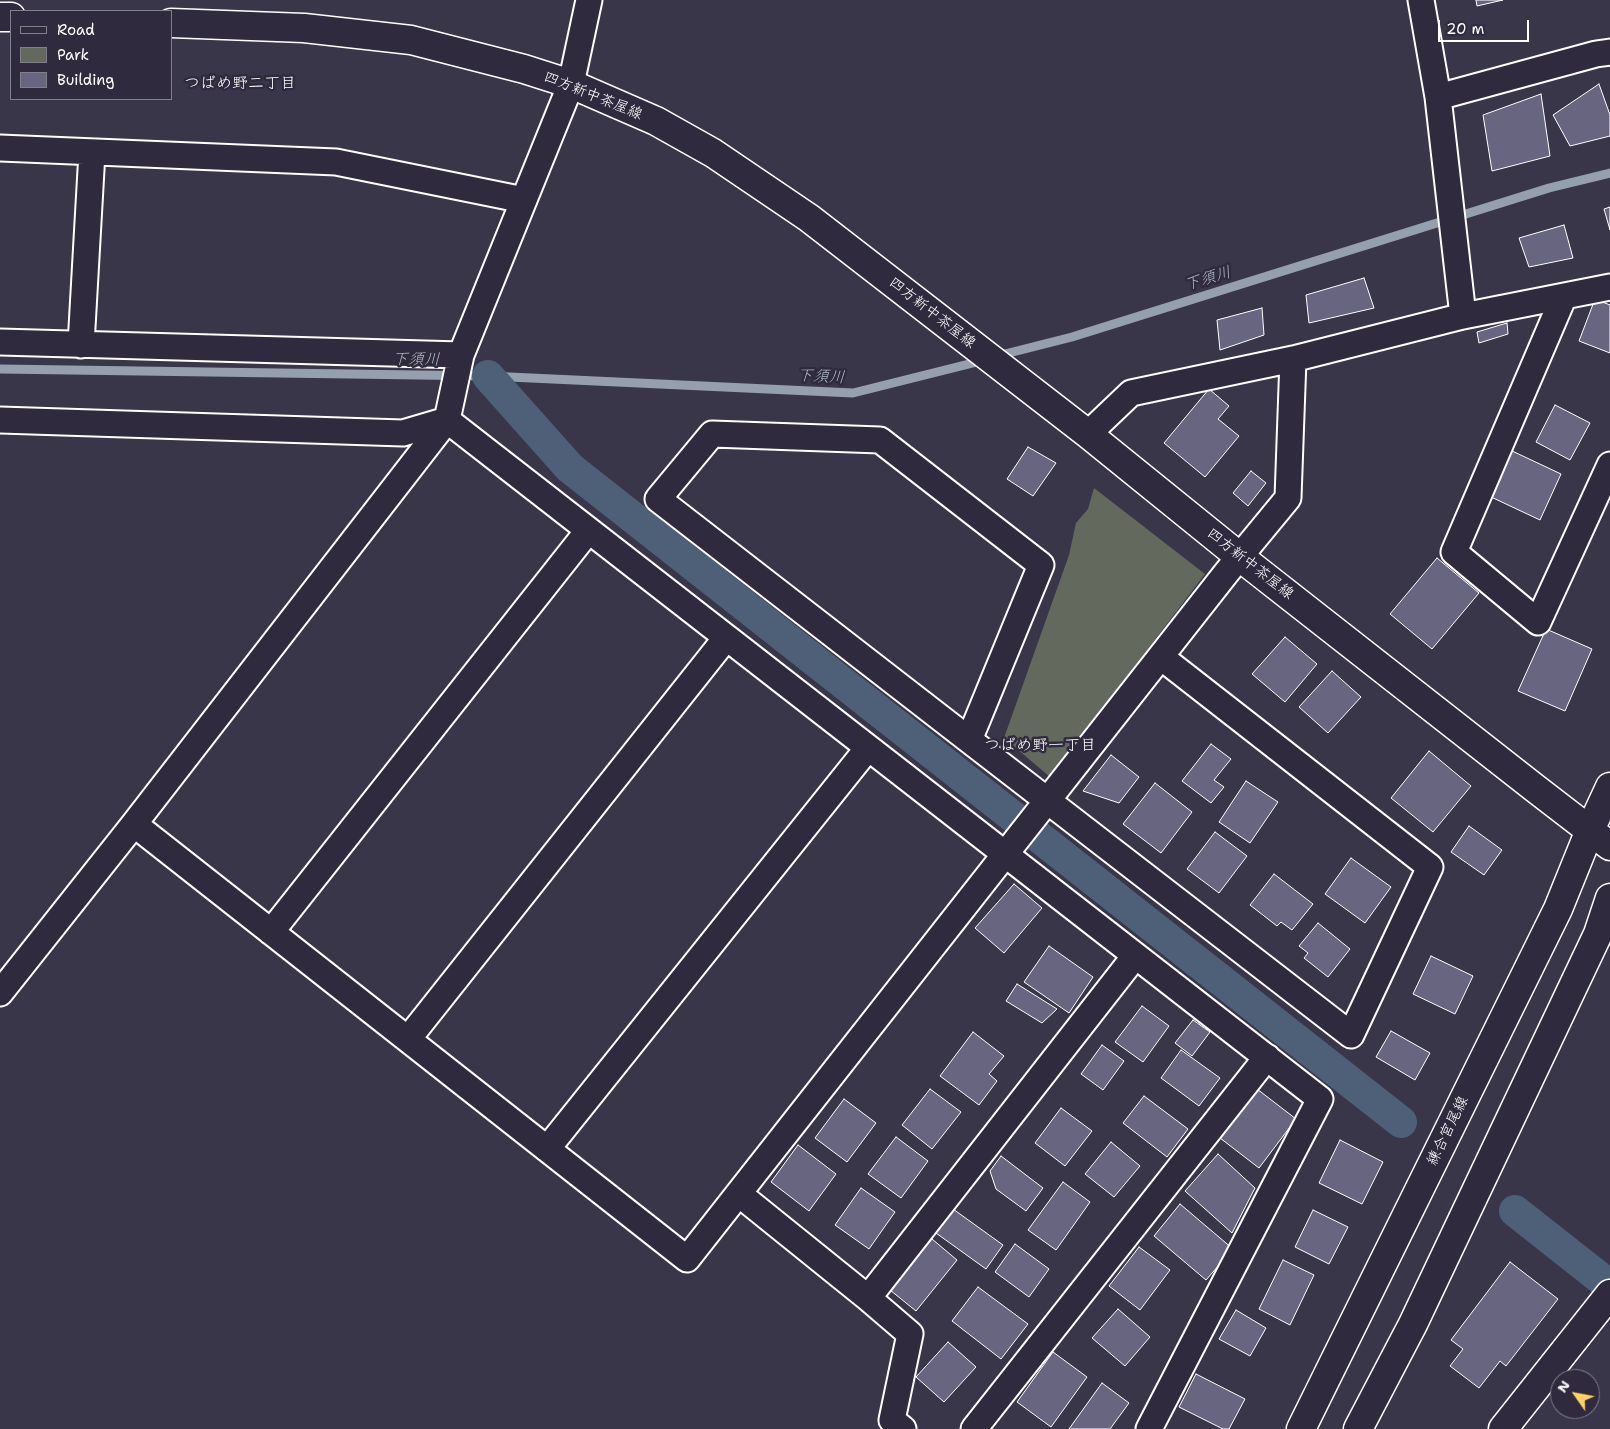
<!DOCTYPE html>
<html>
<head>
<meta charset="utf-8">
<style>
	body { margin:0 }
	#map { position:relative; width:1610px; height:1429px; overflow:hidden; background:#3a364a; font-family:"Shantell Sans",sans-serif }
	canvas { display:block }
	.legend { position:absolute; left:10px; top:10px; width:162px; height:90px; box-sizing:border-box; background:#2f2a3d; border:1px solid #827f8b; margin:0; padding:6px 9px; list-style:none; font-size:15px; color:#fff }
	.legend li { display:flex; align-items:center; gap:10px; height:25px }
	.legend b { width:25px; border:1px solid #827f8b }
	.north { position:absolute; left:1550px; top:1369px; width:50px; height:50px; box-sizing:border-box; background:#2f2a3d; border:1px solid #827f8b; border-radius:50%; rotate:303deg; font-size:14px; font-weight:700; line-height:20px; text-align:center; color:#fff }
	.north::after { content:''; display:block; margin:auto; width:18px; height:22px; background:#ffd166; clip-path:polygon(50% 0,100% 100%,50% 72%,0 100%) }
	.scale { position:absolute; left:1438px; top:20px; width:91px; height:22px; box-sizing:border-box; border:2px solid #fff; border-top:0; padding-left:6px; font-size:15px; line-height:18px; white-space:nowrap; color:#fff; -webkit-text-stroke:4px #2f2a3d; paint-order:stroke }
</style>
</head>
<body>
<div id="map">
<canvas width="1610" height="1429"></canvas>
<ul class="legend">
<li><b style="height:6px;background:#2f2a3d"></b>Road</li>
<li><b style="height:14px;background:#63695c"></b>Park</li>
<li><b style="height:14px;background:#686580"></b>Building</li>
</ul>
<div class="north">N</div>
<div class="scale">20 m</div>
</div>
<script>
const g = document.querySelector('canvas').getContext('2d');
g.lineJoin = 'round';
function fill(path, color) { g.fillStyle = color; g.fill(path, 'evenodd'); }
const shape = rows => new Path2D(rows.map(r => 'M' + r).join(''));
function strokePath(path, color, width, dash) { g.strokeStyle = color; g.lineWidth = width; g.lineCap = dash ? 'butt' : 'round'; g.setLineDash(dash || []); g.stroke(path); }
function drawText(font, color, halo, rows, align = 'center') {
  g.font = font + ' "Shantell Sans","Klee One",sans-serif'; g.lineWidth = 5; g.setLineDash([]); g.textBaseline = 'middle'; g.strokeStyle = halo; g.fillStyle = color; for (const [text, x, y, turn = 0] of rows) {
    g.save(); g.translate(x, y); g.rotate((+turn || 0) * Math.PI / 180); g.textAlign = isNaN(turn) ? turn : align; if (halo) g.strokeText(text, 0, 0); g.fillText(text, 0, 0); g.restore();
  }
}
const green = shape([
	[1094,488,1205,574,1050,777,1004,738,1069,555,1076,523,1088,509]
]);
const stream = shape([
	[997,356,1072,337,1549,188,1610,173],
	[0,369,488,376,853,393,985,360]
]);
const canal = shape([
	[488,376,570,468,1401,1122],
	[1515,1211,1610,1286]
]);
const building = shape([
	[1476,0,1503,0,1477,6,1476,0],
	[1599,84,1610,115,1610,136,1570,146,1553,115,1599,84],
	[1541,94,1550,156,1492,171,1483,115,1541,94],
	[1610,207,1610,230,1604,209,1610,207],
	[1564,225,1573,258,1529,267,1519,238,1564,225],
	[1364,278,1374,308,1309,323,1306,295,1364,278],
	[1595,299,1610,305,1610,353,1579,341,1595,299],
	[1262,308,1264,335,1220,350,1217,320,1262,308],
	[1507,323,1508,334,1479,343,1477,332,1507,323],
	[1209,389,1229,406,1218,419,1239,436,1205,477,1164,443,1209,389],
	[1555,405,1590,423,1570,460,1536,442,1555,405],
	[1028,447,1056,463,1033,496,1007,479,1028,447],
	[1510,450,1561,474,1540,520,1489,496,1510,450],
	[1251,471,1266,483,1248,506,1233,493,1251,471],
	[1437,558,1479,593,1432,649,1390,614,1437,558],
	[1546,629,1592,649,1565,711,1518,691,1546,629],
	[1285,637,1317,664,1285,702,1252,674,1285,637],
	[1332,671,1361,697,1328,733,1299,707,1332,671],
	[1211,744,1231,759,1214,780,1224,787,1211,803,1182,781,1211,744],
	[1429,751,1471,786,1433,832,1391,798,1429,751],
	[1111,755,1139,777,1119,803,1083,791,1111,755],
	[1246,781,1278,802,1250,843,1219,822,1246,781],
	[1155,783,1192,812,1161,853,1123,824,1155,783],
	[1469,826,1502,850,1484,875,1451,852,1469,826],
	[1215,832,1247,856,1219,893,1187,869,1215,832],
	[1351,858,1391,887,1365,923,1325,894,1351,858],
	[1274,874,1313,904,1292,930,1281,922,1277,926,1250,905,1274,874],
	[1014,884,1042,908,1004,953,975,928,1014,884],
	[1318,923,1350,949,1328,977,1304,958,1308,953,1299,946,1318,923],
	[1049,946,1093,977,1069,1013,1024,982,1049,946],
	[1431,956,1473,976,1455,1014,1413,994,1431,956],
	[1017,984,1057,1009,1042,1023,1006,1001,1017,984],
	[1142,1006,1169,1026,1143,1062,1115,1042,1142,1006],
	[1193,1020,1210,1032,1192,1056,1175,1043,1193,1020],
	[1391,1031,1430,1053,1415,1080,1376,1057,1391,1031],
	[973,1032,1004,1056,989,1074,997,1081,979,1105,940,1076,973,1032],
	[1102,1045,1124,1061,1103,1090,1081,1074,1102,1045],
	[1181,1050,1220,1078,1199,1106,1161,1078,1181,1050],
	[930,1089,961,1112,932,1149,902,1125,930,1089],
	[1257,1089,1296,1119,1259,1168,1220,1138,1257,1089],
	[1144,1096,1188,1129,1167,1157,1123,1123,1144,1096],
	[844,1099,876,1123,847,1162,815,1138,844,1099],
	[1061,1108,1092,1131,1065,1166,1035,1143,1061,1108],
	[896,1137,928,1161,901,1198,868,1174,896,1137],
	[1340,1140,1383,1162,1362,1204,1319,1183,1340,1140],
	[1111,1142,1140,1166,1114,1197,1085,1174,1111,1142],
	[798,1145,836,1174,809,1211,771,1182,798,1145],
	[1218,1154,1255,1188,1232,1233,1185,1191,1218,1154],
	[1001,1156,1043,1188,1026,1211,996,1189,990,1171,1001,1156],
	[1063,1182,1090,1202,1056,1250,1028,1230,1063,1182],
	[861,1188,895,1212,869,1249,835,1225,861,1188],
	[1180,1204,1233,1249,1206,1280,1154,1236,1180,1204],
	[953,1209,1003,1245,986,1269,936,1233,953,1209],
	[1313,1210,1348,1227,1329,1264,1295,1247,1313,1210],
	[932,1239,957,1260,916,1311,890,1290,932,1239],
	[1015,1244,1049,1269,1029,1297,995,1272,1015,1244],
	[1139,1247,1170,1270,1140,1310,1109,1286,1139,1247],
	[1283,1260,1314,1275,1290,1325,1259,1309,1283,1260],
	[1510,1262,1558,1299,1506,1366,1500,1361,1479,1388,1450,1366,1463,1349,1451,1340,1510,1262],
	[978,1287,1028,1324,1001,1359,952,1321,978,1287],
	[1118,1309,1150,1337,1125,1366,1092,1338,1118,1309],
	[1236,1310,1266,1328,1250,1356,1219,1339,1236,1310],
	[948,1342,976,1367,944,1402,916,1377,948,1342],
	[1053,1352,1087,1377,1051,1427,1017,1402,1053,1352],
	[1196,1374,1245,1399,1229,1429,1223,1429,1179,1407,1196,1374],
	[1102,1383,1129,1403,1110,1429,1069,1429,1102,1383]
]);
const street = shape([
	[1421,0,1438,97,1463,316],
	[1438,97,1596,54,1610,52],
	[0,148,336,162,524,200],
	[1564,296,1454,552,1538,622,1610,465],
	[0,342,461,355],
	[81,345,92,152],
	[0,420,403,433,447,420],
	[447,420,1320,1099,1149,1429],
	[1088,434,1131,393,1293,359,1463,316,1610,287],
	[969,740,1041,565,880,440,712,434,658,499,969,740,1351,1035,1430,867,1161,657],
	[134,824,687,1259,1227,572,1288,498,1293,359],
	[271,932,588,531],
	[0,993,134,824,447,420,461,355,571,84,589,0],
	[408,1039,726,638],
	[547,1149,868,748],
	[739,1194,868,1298,910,1334,892,1420,903,1429],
	[868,1298,1135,956],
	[974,1429,1267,1057]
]);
const secondary = shape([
	[0,17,11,17],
	[171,23,304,28,411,40,524,69,571,84,656,121,713,153,809,218,1088,434,1240,557,1536,789,1610,846],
	[1301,1429,1558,909,1590,830,1610,787],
	[1358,1429,1413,1324,1598,934,1610,898],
	[1503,1429,1610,1294]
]);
const streetNames = [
	["四方新中茶屋線",593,96,22],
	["四方新中茶屋線",932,313,38],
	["四方新中茶屋線",1250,564,38],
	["練合宮尾線",1448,1131,-64]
];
const neighbourhoodNames = [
	["つばめ野二丁目",240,84],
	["つばめ野一丁目",1040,746]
];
const waterNames = [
	["下須川",1208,279,-17],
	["下須川",416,360,1],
	["下須川",821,377,3]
];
fill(green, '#63695c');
strokePath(stream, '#94a0ae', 9);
strokePath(canal, '#4d6078', 32);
fill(building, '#686580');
strokePath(building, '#fff', 1);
strokePath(street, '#fff', 29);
strokePath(secondary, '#fff', 31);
strokePath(street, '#2f2a3d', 25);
strokePath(secondary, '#2f2a3d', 28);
drawText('15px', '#fff', '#2f2a3d', streetNames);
drawText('16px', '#fff', '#2f2a3d', neighbourhoodNames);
drawText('italic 16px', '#afb7c2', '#2f2a3d', waterNames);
</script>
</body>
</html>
